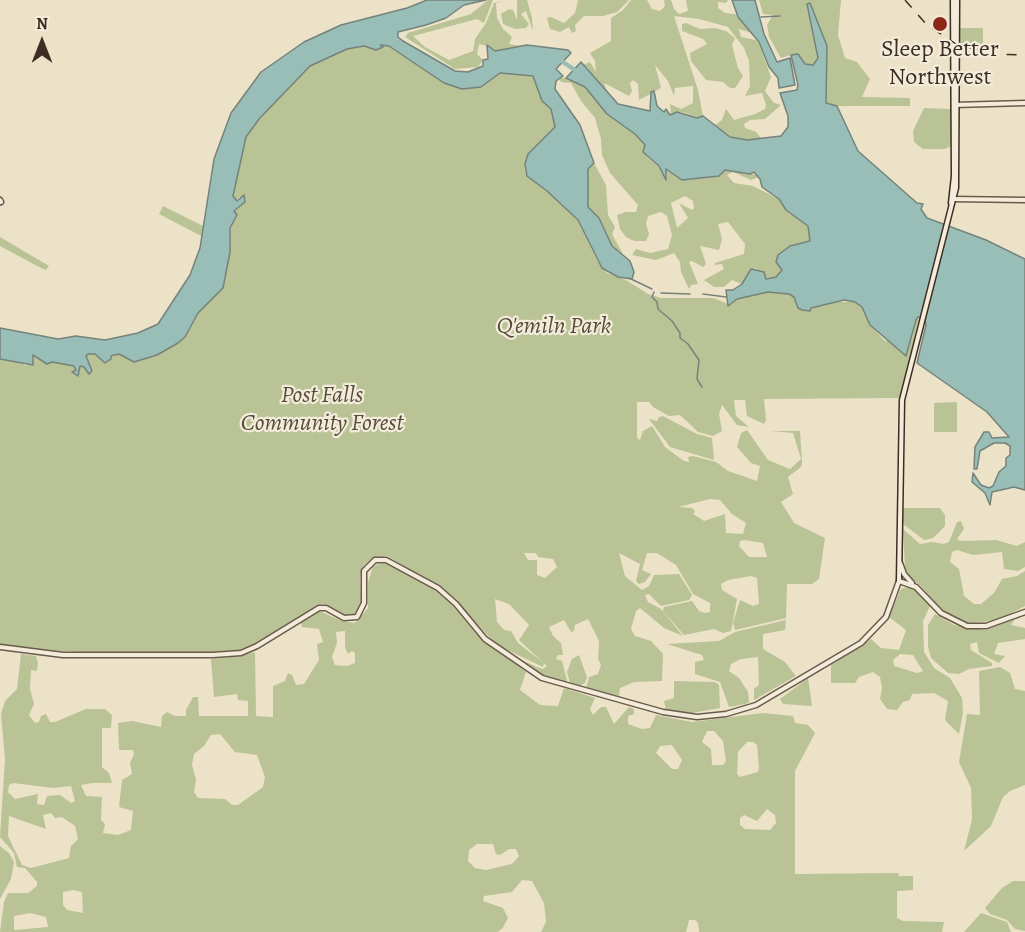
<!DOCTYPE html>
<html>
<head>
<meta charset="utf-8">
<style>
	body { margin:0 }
	#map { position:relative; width:1025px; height:932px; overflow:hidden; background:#ece2c8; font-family:Alegreya,serif }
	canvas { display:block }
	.north { position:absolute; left:12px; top:12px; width:60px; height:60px; -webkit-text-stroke:4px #f3ecdb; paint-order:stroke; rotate:0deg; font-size:16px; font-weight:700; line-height:24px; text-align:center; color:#3e2d22 }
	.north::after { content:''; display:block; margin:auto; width:21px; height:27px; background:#3e2d22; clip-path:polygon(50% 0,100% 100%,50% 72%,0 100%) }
</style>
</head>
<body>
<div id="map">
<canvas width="1025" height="932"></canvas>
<div class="north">N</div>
</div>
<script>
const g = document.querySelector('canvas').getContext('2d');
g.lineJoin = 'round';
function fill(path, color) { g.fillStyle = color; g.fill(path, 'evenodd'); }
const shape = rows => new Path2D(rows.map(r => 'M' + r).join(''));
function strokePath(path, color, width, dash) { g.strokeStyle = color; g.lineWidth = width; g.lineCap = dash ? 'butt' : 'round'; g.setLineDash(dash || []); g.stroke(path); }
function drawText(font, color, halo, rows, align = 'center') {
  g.font = font + ' Alegreya,serif'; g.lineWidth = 4.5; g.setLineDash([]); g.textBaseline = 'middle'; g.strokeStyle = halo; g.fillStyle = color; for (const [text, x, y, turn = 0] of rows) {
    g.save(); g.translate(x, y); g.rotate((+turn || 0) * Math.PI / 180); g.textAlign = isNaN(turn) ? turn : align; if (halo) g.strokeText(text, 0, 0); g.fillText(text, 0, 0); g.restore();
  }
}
const green = shape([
	[488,0,493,0,484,23,477,19,413,36,425,47,449,60,473,51,475,39,486,23,494,3,506,0,496,3,497,18,503,29,512,37,509,44,521,46,495,51,491,50,488,46,479,44,477,54,483,60,478,67,455,69,405,37,408,33,471,14],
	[517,0,527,0,532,18,533,31,526,11,521,14,529,24,526,28,515,29,503,24,501,14,509,9,513,10,517,20],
	[578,0,629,0,617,12,603,16,584,16,575,25,576,31,572,33,569,27,560,32,550,29,547,18,551,17,564,23,575,13],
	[631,0,647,0,652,9,660,11,665,6,664,0,671,0,674,9,679,14,688,11,686,0,728,0,726,3,718,2,718,8,725,13,735,14,751,33,739,29,741,37,756,40,759,44,771,77,765,91,774,103,781,105,765,119,750,120,744,124,745,128,756,132,761,138,747,140,730,137,714,126,722,120,726,109,734,120,755,114,765,109,766,105,762,93,745,96,750,86,749,61,744,48,728,27,699,19,674,16,698,90,703,116,700,118,682,112,671,114,670,104,681,109,693,103,693,86,675,88,674,96,668,81,655,65,661,88,639,100,638,84,633,80,630,83,632,91,629,96,604,83,608,94,597,83,588,68,583,65,590,62,596,72,595,61,590,53,611,41,611,18,623,10],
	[759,0,841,0,838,35,845,58,857,62,870,79,862,97,910,98,910,106,837,106,826,103,827,46,810,4,807,5,818,58,813,65,805,64,791,55,781,58,769,37,767,25,773,15,763,14],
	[686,23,700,29,715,28,726,31,735,38,732,45,738,68,743,76,735,88,730,88,723,82,706,80,691,61,690,53,707,44,703,39,682,31,682,24],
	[959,28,983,28,983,51,957,43],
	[380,45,389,46,405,55,444,83,487,83,500,73,533,76,542,101,551,109,555,127,528,154,527,176,547,191,578,221,598,262,607,273,626,280,648,294,661,298,713,298,728,304,737,299,768,292,784,293,794,297,798,308,810,311,811,308,833,302,855,302,862,307,870,325,885,341,912,338,916,320,919,318,900,398,764,399,766,420,764,424,747,416,745,400,734,400,736,416,749,427,737,425,722,405,719,414,722,431,713,436,698,432,680,415,669,416,653,407,649,402,637,402,637,438,640,440,643,431,652,426,665,447,684,461,689,462,688,457,693,456,716,462,728,471,757,481,760,466,751,463,737,447,741,433,747,430,768,460,790,469,801,459,793,433,771,431,800,431,802,463,801,467,788,477,793,494,781,502,794,523,825,538,819,579,812,584,787,584,786,618,735,630,733,623,740,600,753,606,759,604,757,578,751,576,728,580,721,584,722,590,737,599,731,631,723,633,714,629,684,635,663,611,664,607,692,601,699,611,705,613,710,612,710,603,693,594,676,565,657,553,647,553,642,570,651,574,645,582,639,584,636,581,640,564,619,553,625,576,642,590,649,586,654,575,679,574,692,595,689,600,661,606,649,594,645,595,648,602,661,609,683,636,664,628,640,608,636,611,631,629,635,636,651,641,663,654,662,681,634,682,620,688,619,696,586,688,589,677,598,674,601,665,598,659,599,641,588,619,575,625,574,631,571,632,564,620,549,627,553,636,561,643,563,655,558,655,556,659,562,661,567,680,566,683,544,676,513,656,537,667,543,669,547,666,519,640,529,625,509,604,495,599,497,622,504,630,511,631,518,643,544,663,543,667,497,645,444,590,387,556,372,558,364,565,360,576,361,605,354,615,345,616,325,604,317,605,268,637,237,651,210,654,112,653,47,651,0,644,0,359,19,361,26,366,33,355,44,363,52,361,74,366,76,370,72,370,79,372,79,366,83,365,89,374,86,356,88,353,96,354,103,361,119,354,135,362,157,355,178,343,185,337,198,313,223,288,230,252,230,228,237,215,234,212,241,206,240,197,235,201,233,196,246,137,259,119,310,66,347,49,364,46,379,49,383,47],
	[710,499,720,500,732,514,746,523,743,534,726,533,725,514,704,521,693,514,695,511,692,508,678,507],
	[744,540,763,543,767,557,749,557,739,546,740,541],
	[524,553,536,553,538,557,553,559,557,567,545,578,537,575,537,560,528,560],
	[559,78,566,78,585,87,607,114,635,134,645,145,647,157,659,167,667,179,666,169,682,180,719,176,724,170,731,170,757,175,759,177,751,180,733,172,727,175,734,183,753,186,779,199,786,210,808,226,810,240,777,264,782,270,776,277,764,278,755,268,742,284,732,280,724,287,714,287,704,280,724,269,722,264,715,265,715,263,744,254,745,244,728,222,718,224,722,239,719,250,700,246,706,264,703,267,692,261,689,262,698,284,691,285,689,289,681,272,680,262,674,253,656,260,632,255,636,249,650,253,668,249,672,235,667,216,661,212,648,216,646,224,649,234,646,241,634,241,626,237,620,229,617,215,626,212,636,212,638,205,610,173,602,155,601,139,595,118,581,101,571,83,561,82],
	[685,196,693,201,694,208,692,210,679,203,688,218,677,228,671,203],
	[924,108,951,109,951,146,945,149,923,149,914,142,913,131],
	[594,163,606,185,608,215,615,227,612,234,623,254,612,246,599,218,588,207,587,169],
	[163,206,207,228,205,238,159,214],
	[0,237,49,266,46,270,41,268,0,246],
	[957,402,957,432,934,432,934,403],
	[663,416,697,434,712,438,714,460,670,447,649,419,657,421,659,417],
	[902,508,940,508,945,515,945,526,933,538,924,540,903,524],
	[961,521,964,529,957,539,960,541,996,540,1017,546,1025,542,1025,567,1018,571,1004,569,1002,552,973,555,957,550,952,552,950,562,959,569,964,596,974,604,981,604,994,593,1002,579,1017,576,1025,571,1025,606,1004,617,984,622,970,623,957,620,939,607,920,585,910,578,905,568,903,529,920,544,932,542,944,544,949,542,957,522],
	[378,564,387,564,442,593,476,634,526,672,520,690,540,705,558,706,564,688,595,698,590,709,593,715,601,707,606,707,614,724,629,707,634,709,634,714,628,716,628,724,642,729,650,728,656,715,692,722,763,713,793,716,795,723,808,725,815,733,795,771,795,874,898,873,899,876,913,876,913,890,897,891,897,918,903,921,944,922,942,932,699,932,698,923,695,920,689,920,686,932,541,932,546,922,544,903,532,881,522,880,512,892,484,896,483,901,503,908,508,918,502,929,497,932,0,932,4,902,8,893,28,893,37,886,37,882,25,868,17,867,14,853,0,837,5,759,1,714,5,701,17,689,21,654,36,656,38,663,37,671,31,670,30,689,34,704,29,715,35,723,39,722,41,716,46,714,50,722,55,722,86,709,105,709,112,715,111,728,102,728,102,767,109,773,112,783,92,783,81,785,86,796,102,797,101,820,105,824,103,833,118,835,131,830,133,811,119,807,122,780,132,774,130,763,134,754,133,750,119,750,118,723,132,721,161,727,162,716,167,712,175,716,186,716,186,710,193,697,198,697,199,716,248,716,248,701,238,700,237,694,214,697,211,659,241,656,255,652,256,716,273,717,273,686,285,681,288,673,292,675,296,685,304,684,319,660,317,644,323,642,319,629,302,627,301,623,319,611,342,621,355,623,368,608,368,582,373,567],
	[345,631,345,647,348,654,352,651,355,653,355,663,347,666,335,665,332,657,337,643,336,632],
	[707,731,714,731,723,741,726,761,723,765,712,765,711,749,702,742],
	[220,734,235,752,257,755,265,777,263,787,238,805,232,805,225,799,198,798,194,792,196,780,192,765,194,754,204,746,211,735],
	[747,742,753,742,757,745,759,767,758,772,740,777,737,774,738,752],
	[672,745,682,760,678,769,672,769,656,753,660,746],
	[13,783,53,788,71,786,75,801,71,803,60,795,47,796,44,805,37,804,38,794,15,799,8,792,9,785],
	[767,809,775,815,776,823,770,830,745,829,740,825,740,818,744,815,757,821],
	[51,813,55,818,62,817,75,826,78,839,71,846,69,858,31,868,22,865,8,836,9,816,46,829,43,815],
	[477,844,493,844,496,854,500,855,509,849,516,849,519,856,512,864,486,870,475,868,468,861,469,850],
	[73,890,82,892,83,913,67,910,63,905,63,892],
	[30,913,46,917,48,927,14,930,14,916],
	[908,587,915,590,930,606,923,621,924,652,934,668,950,678,962,698,963,713,959,734,945,720,948,701,934,693,912,694,910,700,903,702,897,710,887,709,880,699,882,688,880,677,873,672,859,677,855,683,831,683,831,665,871,639,881,648,899,650,906,630,889,617,901,589],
	[900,654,913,655,923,671,917,673,894,666,893,660],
	[935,614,954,625,985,630,1015,619,1011,625,1025,628,1025,639,998,643,994,654,1005,656,999,663,979,653,977,642,970,644,971,650,992,663,992,666,969,669,959,674,948,673,931,658,928,647,928,625],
	[786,620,785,630,763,634,763,649,785,662,796,676,754,700,754,689,759,685,758,657,741,659,731,664,729,671,739,678,748,692,749,702,745,704,729,707,720,682,695,674,695,662,704,660,702,655,667,644,719,641,735,632],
	[579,655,587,677,585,683,577,687,570,683,567,672,572,659],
	[1000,667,1010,673,1015,689,1025,691,1025,785,1010,791,1003,797,991,826,964,851,972,819,971,788,959,762,967,714,980,715,979,671],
	[808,678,812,706,783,704,780,699],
	[674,681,715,682,719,685,720,708,692,713,666,710,664,701,674,698],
	[0,846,9,853,14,862,11,879,0,899],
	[1013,881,1025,881,1025,931,1015,929,1007,920,990,914,985,908,1002,888],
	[981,913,1007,922,1011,932,964,932]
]);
const water = shape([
	[427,0,486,0,464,5,446,18,426,25,398,32,398,37,403,41,455,71,468,72,483,66,483,60,488,59,487,45,495,51,527,45,568,50,571,53,556,69,563,76,556,81,555,89,580,125,594,163,588,169,588,207,599,218,612,246,630,261,634,272,632,279,618,277,602,268,578,220,547,191,527,176,525,164,528,154,555,127,551,109,542,101,533,76,500,73,481,87,462,89,444,83,389,46,380,45,383,47,376,50,364,46,347,49,310,66,259,119,246,137,233,196,237,201,244,195,245,202,234,211,237,215,230,228,230,252,223,288,198,313,185,337,178,343,157,355,134,362,119,354,111,356,111,359,105,363,95,354,88,354,86,356,92,371,89,374,84,367,80,366,78,376,72,372,76,370,74,366,52,362,47,364,33,355,33,365,0,359,0,328,58,339,76,336,105,340,138,333,158,324,190,275,200,248,214,159,231,113,261,72,304,42,341,25,407,8,427,0],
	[732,0,755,0,764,34,777,62,790,58,795,85,779,88,778,78,769,67,759,42,738,17,732,0],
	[810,3,827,46,826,103,837,106,858,151,917,203,923,204,921,209,927,218,986,240,1025,259,1025,490,1014,487,992,492,990,505,985,493,972,482,973,473,981,485,989,488,993,486,999,472,1006,466,1006,458,1010,455,1010,446,1005,443,994,443,980,451,977,469,974,469,975,447,984,432,989,432,992,438,1009,437,987,412,917,363,926,325,925,319,918,317,916,320,906,356,870,325,862,307,855,302,844,300,811,308,810,311,802,310,798,308,794,297,789,294,768,292,737,299,728,306,726,290,733,290,742,284,751,269,764,272,766,279,776,277,782,270,776,262,778,255,790,246,810,241,808,226,786,210,779,199,762,187,760,179,754,172,750,174,725,170,719,176,682,180,666,169,666,180,659,166,643,152,645,145,635,134,607,114,585,87,566,78,581,62,618,104,650,111,651,92,654,91,657,106,664,112,666,109,670,115,677,112,697,118,703,116,730,137,747,140,781,136,788,127,788,116,780,93,797,90,798,85,791,55,798,54,805,64,813,65,818,58,807,4,810,3]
]);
const stream = shape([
	[761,17,780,16],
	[629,278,652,289],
	[654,292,652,297,657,302,658,309,672,321,680,333,680,338,688,344,699,360,697,379,702,387],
	[661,293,690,294],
	[703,294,726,297]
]);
const river = shape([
	[560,60,578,72]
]);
const tertiary = shape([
	[954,105,1025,103],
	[952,199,1025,200],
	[0,200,1,202],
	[900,563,904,574,912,583],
	[0,647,63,655,213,655,241,653,257,646,319,608,326,608,344,618,357,617,364,603,364,571,375,560,386,560,438,588,456,604,485,639,542,678,663,712,697,717,726,714,756,705,861,643,886,617,899,581,916,587,941,613,967,626,986,626,1025,612]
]);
const secondary = shape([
	[951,203,954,176,953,0],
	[899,581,902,400,956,188,957,0]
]);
const rail = shape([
	[905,0,926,24,956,44,990,54,1025,55]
]);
const markers = [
	[940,24,8,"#8f2418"]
];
const poiNames = [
	["Sleep Better",940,50],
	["Northwest",940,78]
];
const parkNames = [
	["Q'emiln Park",554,327],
	["Post Falls",322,396],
	["Community Forest",322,424]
];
fill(green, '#b9c395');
fill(water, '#99bdb7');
strokePath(water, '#75837b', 1.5);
strokePath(stream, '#75837b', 1.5);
strokePath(river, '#99bdb7', 4.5);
strokePath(tertiary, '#6a5a4c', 7);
strokePath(secondary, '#3e2d22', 7);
strokePath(tertiary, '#f3ecdb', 4);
strokePath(secondary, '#f3ecdb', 4);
strokePath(rail, '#3e2d22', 1.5, [10, 10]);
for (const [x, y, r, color] of markers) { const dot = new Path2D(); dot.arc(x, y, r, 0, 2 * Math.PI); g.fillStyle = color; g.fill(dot); strokePath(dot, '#f3ecdb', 2); }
drawText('24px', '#3e2d22', '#f3ecdb', poiNames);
drawText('italic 24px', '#574b39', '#f3ecdb', parkNames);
</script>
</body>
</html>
